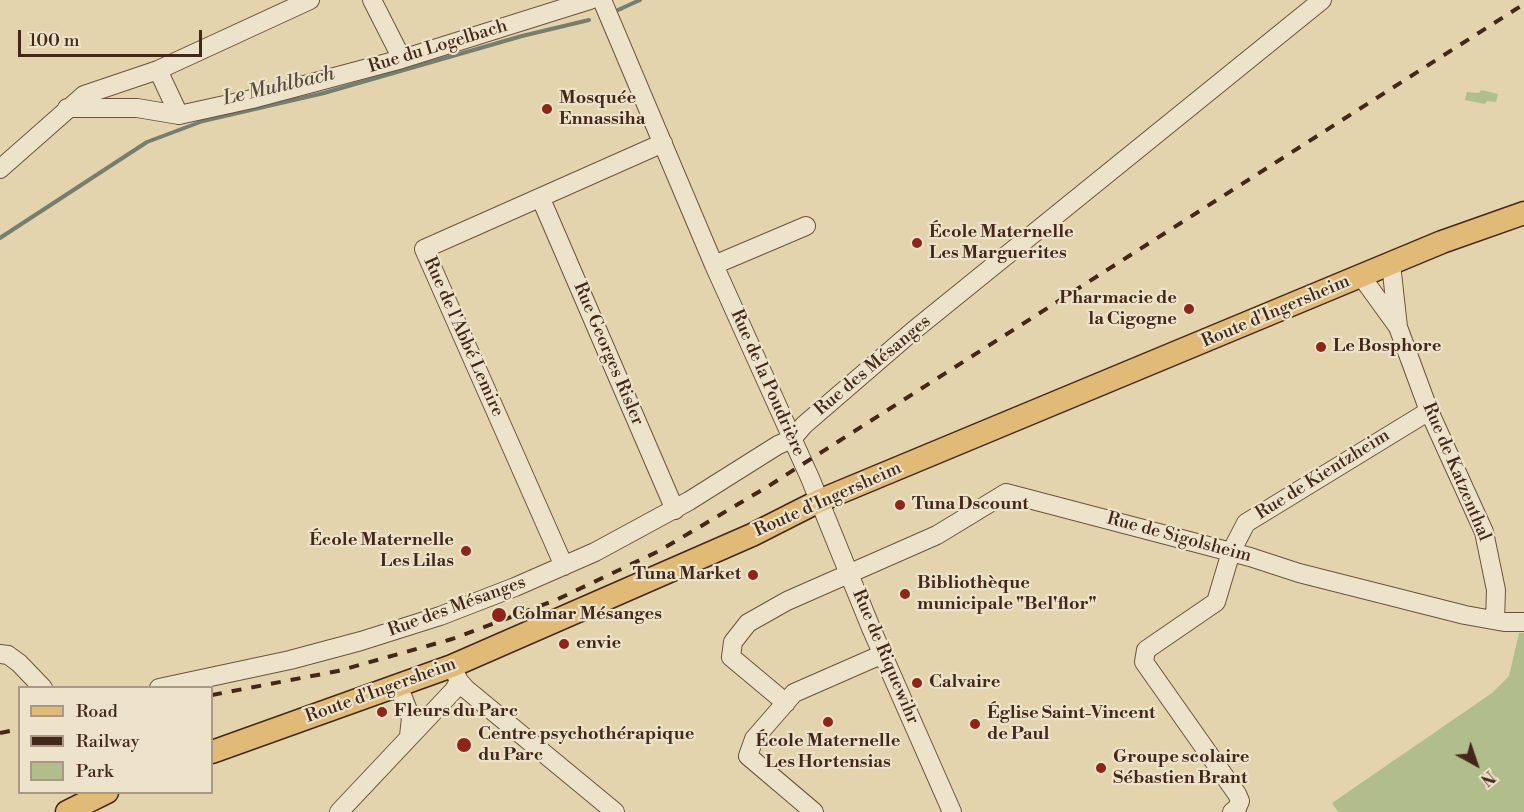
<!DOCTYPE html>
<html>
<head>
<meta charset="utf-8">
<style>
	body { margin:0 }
	#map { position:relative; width:1524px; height:812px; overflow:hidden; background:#e4d4ae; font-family:"Libre Bodoni",serif }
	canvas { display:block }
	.legend { position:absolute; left:18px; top:686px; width:195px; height:108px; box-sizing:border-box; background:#ede3ca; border:2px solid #a99883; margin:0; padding:8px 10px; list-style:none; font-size:18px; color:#442719 }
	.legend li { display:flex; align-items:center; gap:12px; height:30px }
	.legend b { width:30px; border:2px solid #a99883 }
	.north { position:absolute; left:1446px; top:734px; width:60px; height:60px; -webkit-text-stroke:4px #ede3ca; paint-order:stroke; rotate:140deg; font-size:16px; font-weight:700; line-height:24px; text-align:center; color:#442719 }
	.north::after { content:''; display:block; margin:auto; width:21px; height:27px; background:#442719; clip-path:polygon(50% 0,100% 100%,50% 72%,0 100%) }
	.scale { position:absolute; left:18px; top:30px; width:184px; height:27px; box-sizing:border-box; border:3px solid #442719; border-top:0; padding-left:8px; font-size:18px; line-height:21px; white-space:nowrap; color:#442719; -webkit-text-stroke:4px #ede3ca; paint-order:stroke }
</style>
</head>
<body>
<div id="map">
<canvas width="1524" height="812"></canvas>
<ul class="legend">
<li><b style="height:8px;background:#e2ba77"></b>Road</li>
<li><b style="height:8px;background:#442719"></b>Railway</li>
<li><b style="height:16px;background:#b2bd8c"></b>Park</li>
</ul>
<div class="north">N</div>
<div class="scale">100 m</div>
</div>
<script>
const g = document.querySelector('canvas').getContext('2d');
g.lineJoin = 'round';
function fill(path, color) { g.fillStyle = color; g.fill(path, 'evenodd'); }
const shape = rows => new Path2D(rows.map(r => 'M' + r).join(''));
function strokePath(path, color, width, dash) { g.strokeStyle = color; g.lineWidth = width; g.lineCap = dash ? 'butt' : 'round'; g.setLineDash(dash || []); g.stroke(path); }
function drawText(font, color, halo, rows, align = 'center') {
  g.font = font + ' "Libre Bodoni",serif'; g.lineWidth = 4.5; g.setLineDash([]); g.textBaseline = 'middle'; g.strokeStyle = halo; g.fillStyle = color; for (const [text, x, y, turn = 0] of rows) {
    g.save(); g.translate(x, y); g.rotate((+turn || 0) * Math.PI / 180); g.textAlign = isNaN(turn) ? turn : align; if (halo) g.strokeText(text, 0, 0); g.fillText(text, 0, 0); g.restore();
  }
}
const green = shape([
	[1481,90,1498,94,1496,102,1487,101,1485,104,1465,100,1467,92,1479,93],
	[1519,633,1524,633,1524,812,1338,812,1332,803,1492,693,1509,676]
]);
const stream = shape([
	[618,10,640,0],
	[0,238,147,142,203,121,324,93,522,36,589,20]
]);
const minor = shape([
	[372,0,402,59],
	[602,0,714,265,810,478,871,628,952,812],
	[158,70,179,115],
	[67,108,137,108,179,115,252,99,402,59,590,0],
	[0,169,84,95,158,70,310,0],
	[541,199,675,510],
	[714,265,806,226],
	[1361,276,1398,327,1391,264],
	[1398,327,1429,411,1484,532,1496,590,1495,620],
	[564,566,424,249,663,143],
	[0,654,8,655,19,663,43,688],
	[452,666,459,681,466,689,615,812],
	[398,685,411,718,409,736],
	[159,688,290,660,361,641,440,616,515,587,595,552,689,501,778,445,792,439,804,425,913,331,1322,0],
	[786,703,731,657,733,642,748,623,787,601,937,535,1006,493,1250,557,1299,573,1465,615,1504,622,1524,622],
	[339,812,454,690,459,681],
	[814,812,748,756,754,739,794,693,883,654],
	[1232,812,1237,808,1240,801,1237,794,1144,662,1146,650,1216,602,1231,552,1246,523,1429,411]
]);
const major = shape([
	[212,752,452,666,752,535,819,501,1442,242,1524,213],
	[67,812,107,792]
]);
const rail = shape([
	[212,695,338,671,452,639,556,600,659,551,767,487,1524,4],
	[0,733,20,729]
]);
const markers = [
	[547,109,6,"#8f2418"],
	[917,243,6,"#8f2418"],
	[1189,309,6,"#8f2418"],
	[1321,347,6,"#8f2418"],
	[900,505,6,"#8f2418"],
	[466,551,6,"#8f2418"],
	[753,575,6,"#8f2418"],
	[905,594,6,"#8f2418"],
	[499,615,8,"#8f2418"],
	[564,644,6,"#8f2418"],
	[917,683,6,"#8f2418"],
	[382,712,6,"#8f2418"],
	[828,722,6,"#8f2418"],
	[975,724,6,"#8f2418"],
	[464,745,8,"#8f2418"],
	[1101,768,6,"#8f2418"]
];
const streetNames = [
	["Rue du Logelbach",438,47,-17],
	["Route d'Ingersheim",1276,312,-23],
	["Rue de l'Abbé Lemire",463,337,66],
	["Rue Georges Risler",608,354,67],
	["Rue des Mésanges",873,366,-40],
	["Rue de la Poudrière",767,383,66],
	["Rue de Katzenthal",1456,472,67],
	["Rue de Kientzheim",1323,475,-32],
	["Route d'Ingersheim",828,500,-24],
	["Rue de Sigolsheim",1179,538,15],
	["Rue des Mésanges",457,607,-20],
	["Rue de Riquewihr",885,657,67],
	["Route d'Ingersheim",381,691,-20]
];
const poiNames = [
	["Mosquée",559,99],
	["Ennassiha",559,120],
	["École Maternelle",929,233],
	["Les Marguerites",929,254],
	["Pharmacie de",1177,299,"right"],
	["la Cigogne",1177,320,"right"],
	["Le Bosphore",1333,347],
	["Tuna Dscount",912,505],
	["École Maternelle",454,541,"right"],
	["Les Lilas",454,562,"right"],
	["Tuna Market",741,575,"right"],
	["Bibliothèque",917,584],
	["municipale \"Bel'flor\"",917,605],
	["Colmar Mésanges",512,615],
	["envie",576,644],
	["Calvaire",929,683],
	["Fleurs du Parc",394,712],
	["Église Saint-Vincent",987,714],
	["de Paul",987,735],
	["Centre psychothérapique",478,735],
	["du Parc",478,756],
	["École Maternelle",828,742,"center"],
	["Les Hortensias",828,763,"center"],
	["Groupe scolaire",1113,758],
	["Sébastien Brant",1113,779]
];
const waterNames = [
	["Le Muhlbach",279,87,-13]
];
fill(green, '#b2bd8c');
strokePath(stream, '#757e6f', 4);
strokePath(minor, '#6c523e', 20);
strokePath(major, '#442719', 25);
strokePath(minor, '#ede3ca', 18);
strokePath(major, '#e2ba77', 22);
strokePath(rail, '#442719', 4, [10, 10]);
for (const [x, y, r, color] of markers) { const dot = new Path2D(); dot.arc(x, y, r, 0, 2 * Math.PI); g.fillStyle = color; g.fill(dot); strokePath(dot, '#ede3ca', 2); }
drawText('18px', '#442719', '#ede3ca', streetNames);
drawText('bold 18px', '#442719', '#ede3ca', poiNames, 'left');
drawText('italic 20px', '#584b3d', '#ede3ca', waterNames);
</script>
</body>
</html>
